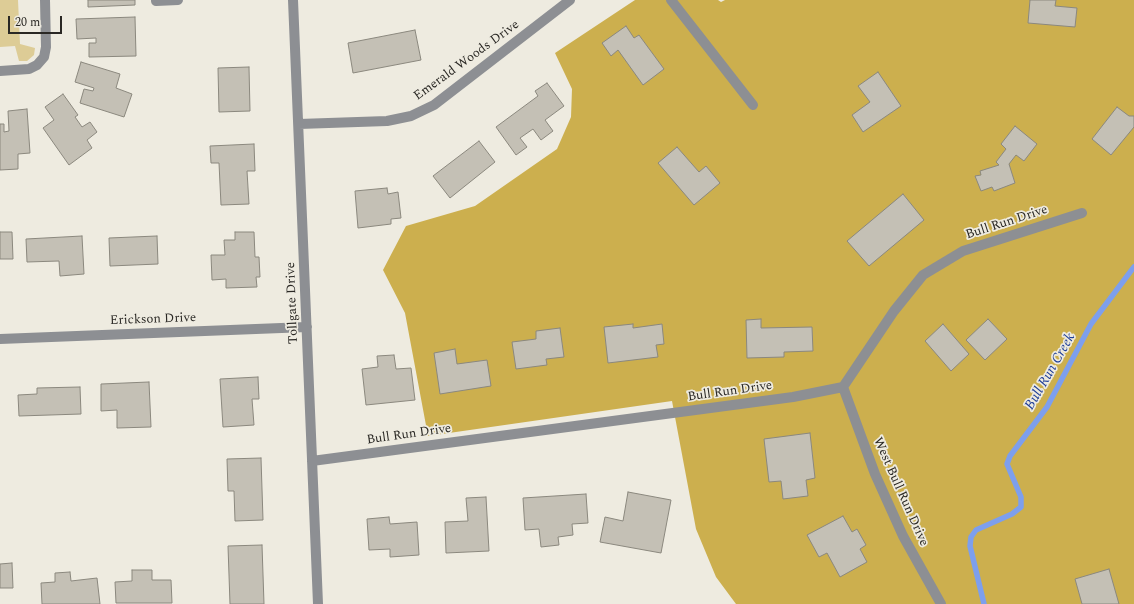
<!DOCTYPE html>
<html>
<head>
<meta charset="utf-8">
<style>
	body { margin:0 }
	#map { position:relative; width:1134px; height:604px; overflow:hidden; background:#eeebe0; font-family:Spectral,serif }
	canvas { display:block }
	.scale { position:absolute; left:8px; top:16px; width:54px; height:18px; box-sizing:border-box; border:2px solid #2a2824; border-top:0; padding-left:5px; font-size:12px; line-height:14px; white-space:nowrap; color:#2a2824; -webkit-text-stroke:3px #eeebe0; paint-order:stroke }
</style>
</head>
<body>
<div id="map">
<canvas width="1134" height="604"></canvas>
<div class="scale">20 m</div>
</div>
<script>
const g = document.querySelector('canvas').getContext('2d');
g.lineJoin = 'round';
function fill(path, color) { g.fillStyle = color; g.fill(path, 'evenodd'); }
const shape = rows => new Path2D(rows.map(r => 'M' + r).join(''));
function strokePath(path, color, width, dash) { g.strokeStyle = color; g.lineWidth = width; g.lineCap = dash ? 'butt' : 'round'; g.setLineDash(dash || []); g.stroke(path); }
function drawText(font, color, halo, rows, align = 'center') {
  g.font = font + ' Spectral,serif'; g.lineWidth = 3.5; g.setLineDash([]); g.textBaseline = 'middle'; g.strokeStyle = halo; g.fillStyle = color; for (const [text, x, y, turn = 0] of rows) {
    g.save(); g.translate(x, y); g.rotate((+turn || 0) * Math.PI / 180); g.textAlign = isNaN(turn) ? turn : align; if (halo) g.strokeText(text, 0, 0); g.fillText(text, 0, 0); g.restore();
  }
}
const green = shape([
	[0,0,18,0,20,44,35,48,34,55,27,61,19,61,15,46,0,47]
]);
const forest = shape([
	[635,0,718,0,721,2,725,0,1134,0,1134,604,736,604,716,577,696,529,672,401,428,436,405,313,383,270,406,226,475,206,557,149,571,117,572,89,555,53]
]);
const stream = shape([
	[984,604,970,546,971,537,976,530,1012,514,1021,507,1021,497,1007,464,1010,456,1047,407,1091,324,1134,267]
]);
const building = shape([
	[88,0,135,0,135,5,88,7,88,0],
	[1030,0,1056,0,1055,6,1077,8,1075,27,1028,23,1030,0],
	[135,17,136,56,89,57,89,43,96,43,96,38,77,39,76,19,135,17],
	[626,26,634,38,639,35,664,69,643,85,618,50,611,56,602,43,626,26],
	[415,30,421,60,353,73,348,43,415,30],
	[81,62,120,74,116,88,132,94,124,117,80,103,84,89,93,91,94,88,75,82,81,62],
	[249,67,250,111,219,112,218,68,249,67],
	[878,72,901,106,863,132,852,115,870,102,858,86,878,72],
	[547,83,564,106,545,120,553,131,541,140,533,129,520,138,527,147,516,155,496,127,538,96,535,91,547,83],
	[63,94,78,115,75,117,82,127,90,122,97,132,87,140,92,148,69,165,43,128,54,120,45,107,63,94],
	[1117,107,1129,116,1134,116,1134,127,1111,155,1092,139,1117,107],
	[27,109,30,153,18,154,18,169,0,170,0,124,4,124,4,132,9,131,8,111,27,109],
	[1015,126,1037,144,1024,161,1016,155,1009,164,1015,183,994,191,992,187,981,191,975,176,981,175,980,171,999,165,996,162,1006,149,1001,144,1015,126],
	[479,141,495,162,450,198,433,176,479,141],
	[254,144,255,171,247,171,249,204,221,205,219,163,211,163,210,146,254,144],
	[677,147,699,172,706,166,720,183,694,205,658,163,677,147],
	[387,188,388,194,398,192,401,218,391,219,391,224,358,228,355,191,387,188],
	[903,194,924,220,869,266,847,241,903,194],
	[0,232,12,232,13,259,0,259,0,232],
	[235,232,254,232,255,257,259,257,260,277,256,277,257,287,226,288,226,279,212,280,211,255,225,255,224,240,235,240,235,232],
	[82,236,84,274,60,276,59,261,27,262,26,239,82,236],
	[157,236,158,264,110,266,109,238,157,236],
	[761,319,761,328,812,327,813,351,784,352,784,357,747,358,746,320,761,319],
	[988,319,1007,339,985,360,966,340,988,319],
	[633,324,633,328,662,324,664,344,656,345,658,357,608,363,604,327,633,324],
	[943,324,969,354,951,371,925,341,943,324],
	[560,328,564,357,546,359,547,365,516,369,512,342,536,339,536,331,560,328],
	[455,349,457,364,487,360,491,386,440,394,434,353,455,349],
	[394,355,396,369,411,368,415,400,366,405,362,369,378,367,377,356,394,355],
	[258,377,259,399,252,399,254,425,223,427,220,379,258,377],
	[149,382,151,427,117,428,117,410,101,411,101,384,149,382],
	[80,387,81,414,19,416,18,395,37,394,37,388,80,387],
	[810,433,815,478,806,480,808,496,783,499,781,481,769,482,764,439,810,433],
	[261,458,263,520,235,521,234,491,228,491,227,459,261,458],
	[628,492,671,500,661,553,600,542,605,517,623,521,628,492],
	[586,494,588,523,572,524,573,535,558,537,559,545,541,547,539,529,525,530,523,498,586,494],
	[486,497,489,551,446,553,445,522,468,521,466,498,486,497],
	[843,516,852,532,857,529,866,545,860,549,867,562,840,577,827,553,819,557,807,535,843,516],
	[389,517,390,524,417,522,419,555,390,557,390,549,369,550,367,519,389,517],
	[262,545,264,604,230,604,228,546,262,545],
	[12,563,13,588,0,588,0,564,12,563],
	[1109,569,1119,604,1082,604,1075,579,1109,569],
	[132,570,152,570,152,580,171,580,172,603,116,603,115,582,132,581,132,570],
	[70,572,71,581,97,578,100,604,42,604,41,583,55,582,55,573,70,572]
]);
const minor = shape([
	[293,0,318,604],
	[671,0,753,105],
	[156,1,178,0],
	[0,71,29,69,37,65,44,57,46,47,45,0],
	[299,124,387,121,411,116,434,105,570,0],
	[0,339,307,327],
	[843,387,875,474,903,536,941,604],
	[312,461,793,397,843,387,894,311,923,275,963,251,1082,213]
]);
const streetNames = [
	["Emerald Woods Drive",467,61,-36],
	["Bull Run Drive",1007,223,-18],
	["Tollgate Drive",293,303,-92],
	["Erickson Drive",153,320,-2],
	["Bull Run Drive",730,392,-8],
	["Bull Run Drive",409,435,-8],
	["West Bull Run Drive",900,492,66]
];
const waterNames = [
	["Bull Run Creek",1051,372,-60]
];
fill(green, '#ddcc96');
fill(forest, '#ccaf4e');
strokePath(stream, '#7d9fed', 5.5);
fill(building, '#c4c0b5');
strokePath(building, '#8b887e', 1);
strokePath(minor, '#8d8f93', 10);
drawText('13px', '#2a2824', '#eeebe0', streetNames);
drawText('italic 14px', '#203f98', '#eeebe0', waterNames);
</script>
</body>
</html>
